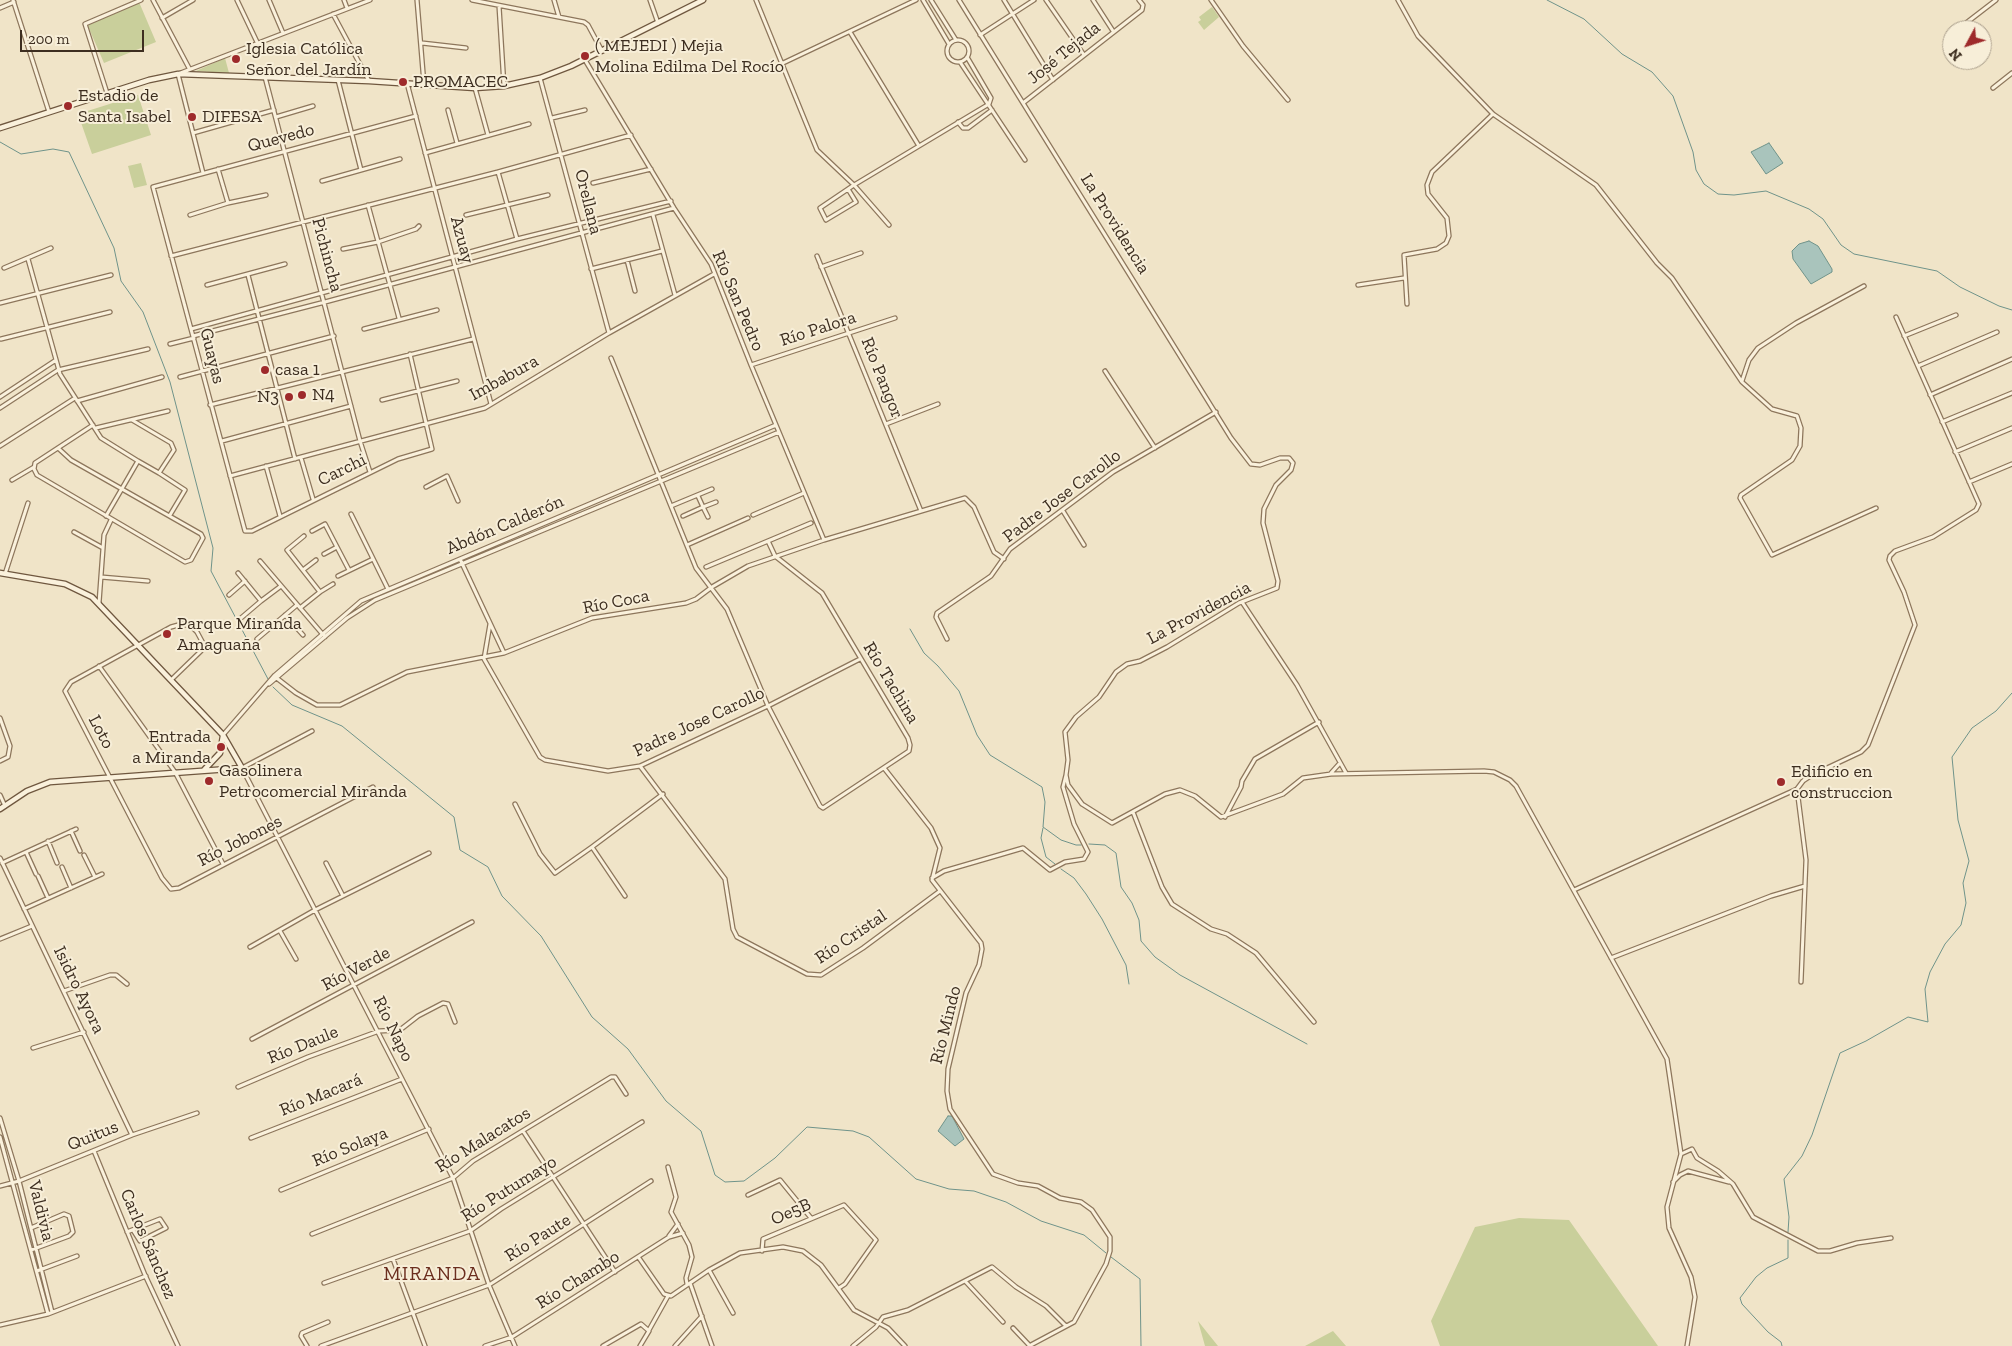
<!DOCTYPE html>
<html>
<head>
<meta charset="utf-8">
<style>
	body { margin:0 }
	#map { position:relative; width:2012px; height:1346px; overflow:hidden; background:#f0e4c8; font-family:"Zilla Slab",serif }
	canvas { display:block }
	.north { position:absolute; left:1942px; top:20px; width:50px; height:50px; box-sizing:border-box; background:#f7eed8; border:1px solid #ada18e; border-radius:50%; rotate:230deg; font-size:14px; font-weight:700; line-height:20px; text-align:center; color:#3d2e20 }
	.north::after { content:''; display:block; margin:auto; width:18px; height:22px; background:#9e2a2b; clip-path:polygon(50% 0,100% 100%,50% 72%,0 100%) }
	.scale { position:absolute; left:20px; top:30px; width:124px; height:22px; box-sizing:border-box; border:2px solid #3d2e20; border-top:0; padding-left:6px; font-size:15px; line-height:18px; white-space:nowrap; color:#3d2e20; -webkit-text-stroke:4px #f7eed8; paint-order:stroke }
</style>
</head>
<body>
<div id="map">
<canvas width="2012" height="1346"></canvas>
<div class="north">N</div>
<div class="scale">200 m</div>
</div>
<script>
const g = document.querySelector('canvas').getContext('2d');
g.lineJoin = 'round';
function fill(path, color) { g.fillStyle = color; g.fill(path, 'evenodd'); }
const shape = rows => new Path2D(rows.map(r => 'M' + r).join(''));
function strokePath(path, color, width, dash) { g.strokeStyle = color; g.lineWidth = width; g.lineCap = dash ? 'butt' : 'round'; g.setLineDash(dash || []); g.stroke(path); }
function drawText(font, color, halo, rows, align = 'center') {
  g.font = font + ' "Zilla Slab",serif'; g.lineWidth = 4; g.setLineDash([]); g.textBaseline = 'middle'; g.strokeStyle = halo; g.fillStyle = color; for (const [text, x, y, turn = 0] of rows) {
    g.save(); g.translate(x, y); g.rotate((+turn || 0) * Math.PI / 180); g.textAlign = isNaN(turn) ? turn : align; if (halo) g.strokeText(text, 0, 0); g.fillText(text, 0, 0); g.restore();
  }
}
const green = shape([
	[139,2,156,42,104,63,87,24],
	[1212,7,1219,17,1204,30,1198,22,1201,20,1199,17],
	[225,58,229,73,196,71],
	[138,95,151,135,92,154,78,114],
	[141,163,147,185,134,188,128,166],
	[1519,1218,1569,1220,1658,1346,1440,1346,1431,1321,1475,1227],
	[1198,1321,1218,1346,1205,1346],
	[1333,1331,1346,1346,1305,1346]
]);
const water = shape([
	[1769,143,1783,163,1766,174,1751,152,1769,143],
	[1809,241,1818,246,1832,269,1832,272,1811,284,1793,259,1792,251,1799,244,1809,241],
	[948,1116,952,1116,964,1139,955,1146,938,1131,948,1116]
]);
const stream = shape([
	[1547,0,1584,19,1622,54,1652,72,1673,96,1693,152,1696,170,1704,184,1718,194,1734,195,1766,191,1809,209,1823,219,1841,245,1854,254,1937,271,1960,287,1999,306,2012,310],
	[0,142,21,154,53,149,69,152,114,248,121,281,143,312,170,382,213,548,211,571,268,679],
	[910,629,924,653,938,666,959,691,977,735,990,755,1042,787,1045,802,1043,827,1061,840,1076,845,1081,845],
	[273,687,292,705,342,726,454,817,460,850,488,867,502,896,541,936,592,1017,628,1049,666,1101,701,1131,715,1175,725,1182,744,1181,775,1158,807,1127,853,1131,869,1137,916,1179,949,1189,974,1191,1006,1202,1041,1221,1084,1235,1106,1253],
	[1043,828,1041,838,1046,857,1055,864],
	[1089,844,1105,845,1116,853,1121,887,1132,903,1139,920,1141,941,1155,957,1180,975,1307,1044],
	[1061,869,1074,878,1086,894,1102,919,1126,965,1129,984],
	[1788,1232,1789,1217,1784,1179,1802,1156,1812,1135,1840,1053,1866,1041,1908,1017,1928,1022,1925,989,1930,972,1945,944,1961,925,1966,903,1963,883,1969,861,1958,820,1952,757,1972,728,1996,711,2012,693],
	[1111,1257,1140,1279,1141,1346],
	[1782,1346,1781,1342,1768,1332,1742,1304,1740,1298,1756,1277,1767,1268,1788,1258,1788,1240]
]);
const street = shape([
	[13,0,49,112],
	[153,0,189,68],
	[237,0,257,42],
	[269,0,283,33],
	[344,0,347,8],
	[417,0,424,84],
	[472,0,584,22,588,25,602,51],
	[554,0,559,17],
	[650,0,658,23],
	[756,0,817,150,854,185,889,225],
	[923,0,949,44],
	[931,0,956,40],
	[959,0,1231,438,1251,464,1260,465,1280,458,1289,458,1293,463,1291,470,1276,485,1264,509,1263,523,1278,581,1277,588,1239,603,1167,647,1140,661,1127,664,1116,672,1099,697,1076,717,1065,732,1068,760,1066,775,1068,785,1082,804,1112,823,1165,794,1180,790,1195,796,1221,817,1283,794,1303,778,1331,774,1484,771,1494,772,1510,780,1516,786,1667,1059,1681,1154,1667,1207,1669,1228,1691,1277,1695,1297,1687,1346],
	[1004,0,1053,80],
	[1046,0,1084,55],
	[1093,0,1113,31],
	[1211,0,1243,46,1288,100],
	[1398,0,1418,36,1493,114,1596,185,1657,263,1672,278,1742,382,1772,409,1797,416,1801,428,1800,446,1792,460,1741,495,1740,498,1772,555,1876,508],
	[499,6,504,86],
	[0,8,14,2],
	[333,14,369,81],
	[162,18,193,0],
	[1957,30,1996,0],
	[850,32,919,146],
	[980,35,1034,0],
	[1950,35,1952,34],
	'947 51a11 11 0 1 1 22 0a11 11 0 1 1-22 0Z',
	[422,43,466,48],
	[967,57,991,98,989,104],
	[585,60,674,208,711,264,751,365,824,540],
	[960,62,1025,160],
	[781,64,916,0],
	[265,77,360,441,370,472],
	[540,78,609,333],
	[338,80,361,170],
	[407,83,491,404],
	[475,88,488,135],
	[1993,88,2012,73],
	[107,93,85,24,141,0],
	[1023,103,1142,10,1143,5,1139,0],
	[448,110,457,143],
	[276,117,313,106],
	[552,118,585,110],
	[958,122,963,128,968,128,992,110],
	[193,133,274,110],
	[425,153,529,124],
	[218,169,228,203],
	[498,172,517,239],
	[203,173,178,74,370,0],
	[322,181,400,159],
	[593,183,651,169],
	[848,189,856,202,826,220,820,208,854,185,989,104],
	[368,205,399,318],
	[190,215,228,203,266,195],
	[466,215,548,195],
	[653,215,675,295],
	[343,249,378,242,416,229,419,226],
	[171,256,498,172,631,135],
	[817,256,921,511],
	[28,259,60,374,101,438,138,461],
	[627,260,635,291],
	[821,267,861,253],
	[4,268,51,248],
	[591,269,662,251],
	[248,275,295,459],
	[207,285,285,264],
	[1358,285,1404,278],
	[0,303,111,275],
	[1407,304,1404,255,1437,249,1446,243,1449,236,1447,218,1428,194,1427,185,1432,172,1493,114],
	[191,329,517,239,671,201],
	[364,329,437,310],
	[193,336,325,302,674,208],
	[1904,336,1956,315],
	[1,339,110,312],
	[170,344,194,338],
	[410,354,432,449,398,459,252,531,245,531,153,187,416,116],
	[611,358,696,568,727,609,768,706,820,806,823,808,909,751,910,745,908,738,822,593,775,556,768,541],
	[751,365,895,318],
	[1918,366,1997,332],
	[1105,371,1155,448],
	[180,377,334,336],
	[1742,381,1749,360,1758,348,1796,323,1864,286],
	[1930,395,2012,359],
	[0,397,56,360],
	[382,400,457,381],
	[77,401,162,377],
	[210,405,473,339],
	[0,408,58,370,148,349],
	[1942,422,2012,393],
	[886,424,938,404],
	[96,428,168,411],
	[222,441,351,406],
	[0,446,75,398],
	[58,448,71,460,201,534,203,538,191,560,185,562,37,475,34,469,35,463,93,425],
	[1955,452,2012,428],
	[301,458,313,499],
	[266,466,280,516],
	[159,473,185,490,170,515],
	[230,476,485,408,609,333,714,274],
	[12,480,34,467],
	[1969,482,2012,464],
	[426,487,447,476,458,501],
	[671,506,712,489],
	[1063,511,1084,545],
	[351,514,388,589],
	[753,515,804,493],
	[106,516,138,461,159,473,174,450,171,443,132,420],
	[683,516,703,507,698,496],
	[708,517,703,507,716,502],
	[312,531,325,524,349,570],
	[74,532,103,548],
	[687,545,748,518],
	[324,554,337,547],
	[460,559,504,653],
	[260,561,325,637],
	[706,567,811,523],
	[303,570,316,560],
	[238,573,261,601,281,586],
	[5,574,28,503],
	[338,576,373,559],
	[101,577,148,581],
	[320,592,333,584],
	[229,595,245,581],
	[1242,602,1297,685,1346,773],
	[99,603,104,535,111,520],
	[300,608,320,592,287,550,304,536],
	[285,615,303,635],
	[241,618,261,601],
	[490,624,484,659,540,757,545,760,608,771,640,766,768,706,860,659],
	[257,639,297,605],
	[947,639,936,617,937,613,991,576,1010,549,1113,472,1216,412],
	[99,666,175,772,223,864],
	[274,676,296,693,317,705,340,705,407,672,504,653,592,618,686,603,696,599,712,587,748,566,824,540,965,498,974,507,994,552,1004,559],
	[171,680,201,651,204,645,197,632,191,626,182,624,171,627,71,682,65,691,162,878,171,889,179,888,373,787],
	[269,684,347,618,375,600,779,432],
	[0,718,10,746,8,757,0,761],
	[312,731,242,768,453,1178,489,1285,515,1346],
	[223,735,274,676,361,601,776,425],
	[640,766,725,879,733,929,737,937,807,974,821,975,863,948,940,891],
	[884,768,931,828,940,848,932,880,981,943,982,949,979,965,966,993,948,1069,947,1091,950,1109,993,1174,1018,1183,1038,1186,1060,1198,1081,1202,1092,1210,1110,1237,1110,1251,1106,1264,1074,1322,1029,1346],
	[1331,773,1340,763],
	[1797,789,1806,860,1801,982],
	[0,795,5,806],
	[515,804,540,854,555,873,592,847],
	[1133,812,1162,887,1172,904,1211,929,1227,934,1256,953,1314,1022],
	[1225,817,1241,787,1242,781,1255,759,1319,722],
	[71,831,80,851],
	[48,841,57,863],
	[26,852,36,874],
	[84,855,95,877],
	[0,858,132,1135],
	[2,863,76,829],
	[326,863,343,896],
	[62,867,71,888],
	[38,876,48,898],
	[932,878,944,871,1023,848,1050,870,1065,862,1084,859,1088,852,1074,824,1063,787,1066,775],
	[1574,890,1797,789,1803,781,1812,775,1861,752,1868,745,1915,625,1904,592,1889,560,1890,556,1895,551,1933,537,1976,510,1979,504,1896,317],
	[625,896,592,847,663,794],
	[24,909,102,874],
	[280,931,296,959],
	[0,939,32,926],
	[250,947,315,910,429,853],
	[1611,958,1771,896,1805,886],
	[64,991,110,975,116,975,127,984],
	[252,1039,472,922],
	[33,1048,84,1032],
	[238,1087,308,1057,379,1031,400,1030,418,1016,443,1003,448,1004,455,1022],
	[0,1118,19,1181,52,1312],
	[523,1131,615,1272],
	[0,1137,48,1314],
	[251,1138,402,1079],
	[94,1151,145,1275,178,1346],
	[1681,1154,1692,1149,1697,1158,1718,1171,1733,1184,1753,1217,1818,1251,1830,1251,1857,1243,1891,1238],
	[668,1167,676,1197,671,1212,689,1245,692,1257,686,1278,687,1284],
	[1673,1182,1680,1175,1688,1171,1729,1182],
	[0,1186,19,1181,132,1135,197,1113],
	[281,1190,429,1129],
	[748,1195,780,1180,811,1218],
	[31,1228,64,1214,69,1216,73,1232,69,1236,31,1250],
	[127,1232,160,1219,166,1228,140,1241,133,1230],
	[312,1234,453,1178,473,1161,611,1077,615,1077,626,1094],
	[669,1236,678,1224],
	[762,1251,763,1239,844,1205,876,1240,845,1284,839,1288],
	[639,1258,664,1294,671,1296,709,1270,740,1253,783,1247,803,1251,821,1265,854,1310,888,1328,905,1346],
	[393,1259,425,1346],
	[709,1270,733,1313],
	[37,1271,77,1256],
	[965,1281,1003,1322],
	[324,1283,470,1231,501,1209,642,1122],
	[690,1283,712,1346],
	[0,1325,48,1314,146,1276],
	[1013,1328,1030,1346],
	[649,1330,668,1296],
	[307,1346,301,1336,302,1333,328,1322],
	[321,1346,489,1285,651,1181],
	[485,1346,512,1337,669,1237,683,1233],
	[603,1346,641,1324,649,1331,640,1346],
	[675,1346,702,1316],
	[853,1346,876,1327,883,1317,908,1310,992,1267,1016,1287,1046,1306,1066,1326]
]);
const secondary = shape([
	[0,128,149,80,178,74,369,81,475,88,504,86,540,78,571,66,703,0],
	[0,573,65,584,92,597,223,735,242,768,50,782,27,791,0,809],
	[204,770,220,753,223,736]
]);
const markers = [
	[585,56,5,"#9e2a2b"],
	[236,59,5,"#9e2a2b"],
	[403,82,5,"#9e2a2b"],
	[68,106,5,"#9e2a2b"],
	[192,117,5,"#9e2a2b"],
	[265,370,5,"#9e2a2b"],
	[302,395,5,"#9e2a2b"],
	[289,397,5,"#9e2a2b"],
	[167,634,5,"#9e2a2b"],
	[221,747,5,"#9e2a2b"],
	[209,781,5,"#9e2a2b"],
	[1781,782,5,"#9e2a2b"]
];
const poiNames = [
	["( MEJEDI ) Mejia",595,46],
	["Molina Edilma Del Rocío",595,67],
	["Iglesia Católica",246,49],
	["Señor del Jardín",246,70],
	["PROMACEC",413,82],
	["Estadio de",78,96],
	["Santa Isabel",78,117],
	["DIFESA",202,117],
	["casa 1",275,370],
	["N4",312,395],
	["N3",279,397,"right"],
	["Parque Miranda",177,624],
	["Amaguaña",177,645],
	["Entrada",211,737,"right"],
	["a Miranda",211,758,"right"],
	["Gasolinera",219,771],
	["Petrocomercial Miranda",219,792],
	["Edificio en",1791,772],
	["construccion",1791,793]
];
const streetNames = [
	["José Tejada",1064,53,-39],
	["Quevedo",281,138,-15],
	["Orellana",588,202,76],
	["La Providencia",1115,224,58],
	["Azuay",462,240,75],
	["Pichincha",327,255,75],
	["Río San Pedro",738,301,67],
	["Río Palora",818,329,-18],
	["Guayas",212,356,76],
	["Imbabura",504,378,-29],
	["Río Pangor",882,378,68],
	["Carchi",342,470,-26],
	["Padre Jose Carollo",1062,496,-37],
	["Abdón Calderón",505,525,-23],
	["Río Coca",616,602,-11],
	["La Providencia",1199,613,-28],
	["Río Tachina",891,683,59],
	["Padre Jose Carollo",699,722,-25],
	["Loto",101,732,62],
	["Río Jobones",240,841,-27],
	["Río Cristal",851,937,-34],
	["Río Verde",356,969,-28],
	["Isidro Ayora",79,990,64],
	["Río Mindo",946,1025,-76],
	["Río Napo",393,1029,64],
	["Río Daule",303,1045,-22],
	["Río Macará",321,1095,-22],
	["Quitus",93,1136,-22],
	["Río Malacatos",483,1140,-32],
	["Río Solaya",350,1147,-22],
	["Río Putumayo",509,1189,-32],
	["Valdivia",41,1211,76],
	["Oe5B",791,1212,-24],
	["Río Paute",538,1238,-32],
	["Carlos Sánchez",148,1244,67],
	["Río Chambo",578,1280,-32]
];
const quarterNames = [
	["MIRANDA",432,1274]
];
fill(green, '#c9cf9b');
fill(water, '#a9c4bc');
strokePath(water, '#6f938a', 1);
strokePath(stream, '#6f938a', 1);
strokePath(street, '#8d765c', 5.5);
strokePath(secondary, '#6f573f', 7);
strokePath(street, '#faf1dc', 3);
strokePath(secondary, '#faf1dc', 4.5);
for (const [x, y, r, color] of markers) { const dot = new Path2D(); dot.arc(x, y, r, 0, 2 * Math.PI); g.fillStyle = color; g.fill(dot); strokePath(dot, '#f7eed8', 2); }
drawText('18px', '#3d2e20', '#f7eed8', poiNames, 'left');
drawText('18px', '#3d2e20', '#f7eed8', streetNames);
g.letterSpacing = '1px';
drawText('20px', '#6b2e1e', '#f7eed8', quarterNames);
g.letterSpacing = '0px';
</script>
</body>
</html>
